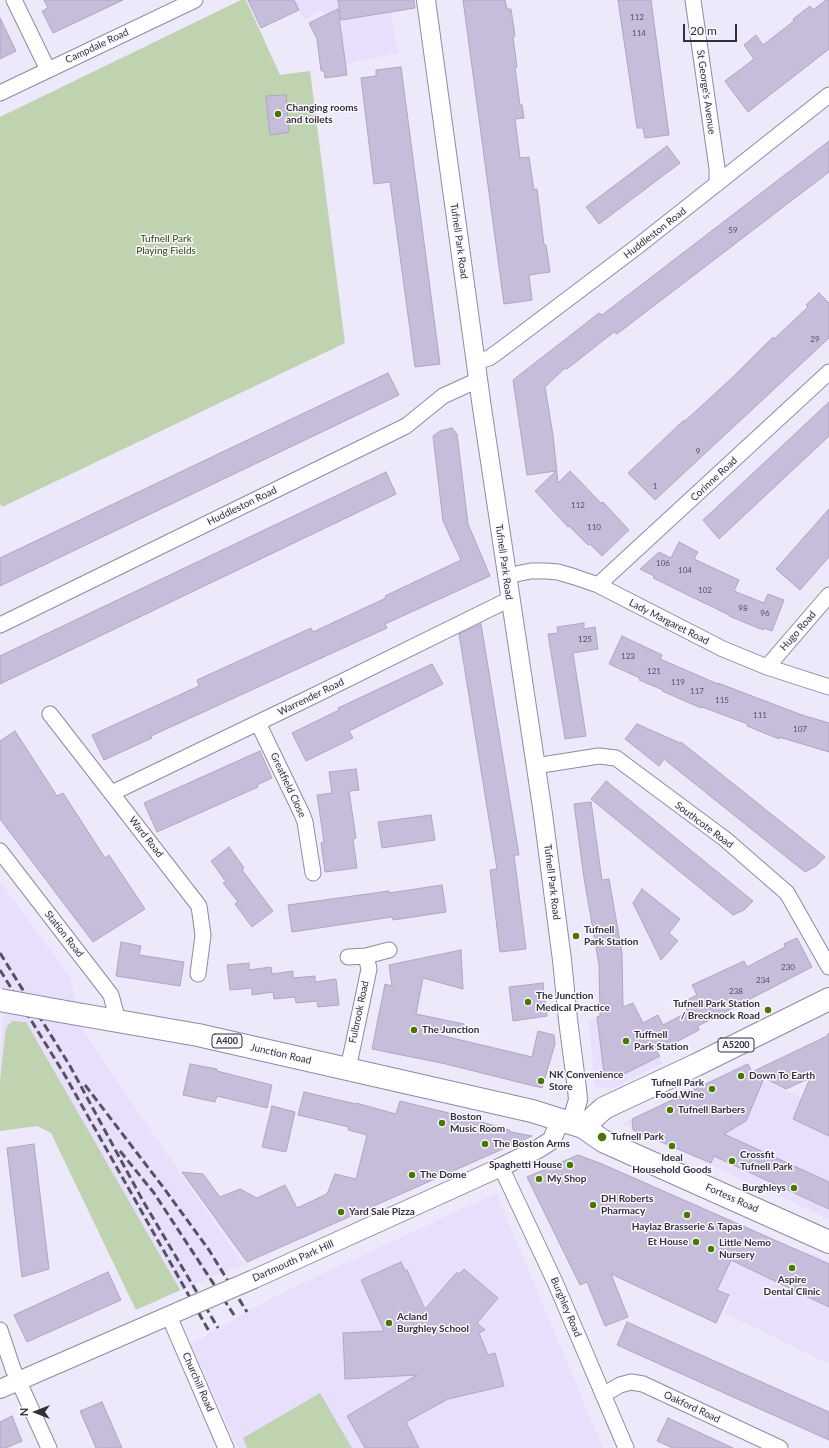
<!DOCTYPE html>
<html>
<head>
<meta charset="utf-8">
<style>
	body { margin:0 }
	#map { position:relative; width:829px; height:1448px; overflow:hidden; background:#ede9fa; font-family:Lato,sans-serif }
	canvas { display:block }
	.north { position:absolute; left:16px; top:1392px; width:40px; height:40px; -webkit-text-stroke:3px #faf8fe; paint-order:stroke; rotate:270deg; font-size:11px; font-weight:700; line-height:16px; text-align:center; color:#332f3b }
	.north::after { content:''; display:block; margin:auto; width:14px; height:18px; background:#332f3b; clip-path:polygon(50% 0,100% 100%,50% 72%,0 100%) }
	.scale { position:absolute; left:683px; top:24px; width:54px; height:18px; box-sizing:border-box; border:2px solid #332f3b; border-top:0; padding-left:5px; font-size:12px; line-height:14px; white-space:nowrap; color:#332f3b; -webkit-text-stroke:3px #faf8fe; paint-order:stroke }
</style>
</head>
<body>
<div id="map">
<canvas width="829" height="1448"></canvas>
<div class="north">N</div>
<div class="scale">20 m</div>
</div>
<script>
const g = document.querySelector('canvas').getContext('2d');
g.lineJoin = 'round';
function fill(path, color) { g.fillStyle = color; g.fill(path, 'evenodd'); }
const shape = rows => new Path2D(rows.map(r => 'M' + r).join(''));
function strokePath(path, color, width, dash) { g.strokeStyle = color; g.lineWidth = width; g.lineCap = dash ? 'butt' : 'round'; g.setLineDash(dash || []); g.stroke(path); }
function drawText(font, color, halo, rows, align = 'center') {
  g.font = font + ' Lato,sans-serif'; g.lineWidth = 3; g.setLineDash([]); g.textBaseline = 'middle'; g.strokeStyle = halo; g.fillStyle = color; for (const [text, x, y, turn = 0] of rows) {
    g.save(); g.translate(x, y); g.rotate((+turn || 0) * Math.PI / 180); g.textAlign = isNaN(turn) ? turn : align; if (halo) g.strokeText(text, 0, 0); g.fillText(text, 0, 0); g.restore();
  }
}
const built = shape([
	[294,0,389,0,398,53,346,64,340,20,332,19,324,13,323,10,304,20],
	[0,881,70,977,84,1033,243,1264,136,1310,51,1133,37,1126,0,1131,0,1060,4,1001,0,985],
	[633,1003,663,1063,611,1089,595,1086,589,1021],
	[747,1062,754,1076,829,1110,829,1219,622,1124],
	[578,1155,601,1163,806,1253,807,1251,829,1261,829,1364,724,1313,732,1297,683,1274],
	[496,1193,603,1448,238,1448,191,1344,261,1304,301,1284]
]);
const green = shape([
	[241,0,246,0,280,75,310,71,345,343,2,507,0,504,0,117],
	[13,1021,26,1022,180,1290,136,1310,51,1133,37,1126,0,1131,0,1081,5,1037,6,1029,9,1024],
	[320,1393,352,1448,247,1448,243,1438]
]);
const building = shape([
	[44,0,123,0,53,33,42,11,48,8,44,0],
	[248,0,294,0,299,10,261,28,248,0],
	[338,0,414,0,415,8,341,20,338,0],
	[463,0,505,0,507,9,511,9,515,36,513,37,517,67,515,67,520,105,522,105,524,118,515,119,520,158,529,157,534,190,537,189,544,245,546,245,550,272,529,275,532,300,504,304,463,0],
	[618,0,651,0,669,135,645,138,643,128,637,128,618,0],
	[826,0,829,0,829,49,748,112,725,81,754,59,744,45,756,35,763,45,794,21,793,19,810,6,813,10,826,0],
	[338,9,347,75,325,78,324,71,321,71,317,39,309,23,338,9],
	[0,18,16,51,0,59,0,18],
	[401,67,440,364,415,367,390,182,374,184,361,78,376,76,376,70,401,67],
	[286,95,289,132,270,135,266,96,286,95],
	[829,141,829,172,617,334,614,332,567,369,565,368,545,387,553,435,558,483,570,471,601,503,603,502,629,530,602,556,590,544,588,545,569,526,568,527,535,491,556,471,527,475,513,380,599,313,602,315,829,141],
	[667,146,680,163,599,224,586,207,667,146],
	[819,293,829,303,829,338,655,500,628,473,684,420,685,421,733,377,773,337,774,339,808,307,806,305,819,293],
	[388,373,399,395,0,586,0,558,388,373],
	[829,402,829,436,719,539,703,520,829,402],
	[452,428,457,434,468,524,490,576,385,624,387,628,151,736,152,738,104,760,92,735,199,686,197,680,311,628,313,632,386,598,385,596,461,560,443,521,433,436,440,431,452,428],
	[386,472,396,494,0,684,0,656,386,472],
	[829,509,829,557,800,590,776,569,829,509],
	[679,542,698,552,694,559,739,580,734,591,764,603,768,594,784,600,772,631,764,628,763,630,729,616,729,615,653,578,654,576,640,569,659,552,671,558,679,542],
	[584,623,584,629,595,627,598,649,573,653,586,736,565,739,548,634,558,633,557,627,584,623],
	[481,624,519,855,514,855,526,949,500,952,490,870,497,869,459,634,481,624],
	[622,636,662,655,660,659,718,684,718,683,802,715,829,723,829,752,779,737,779,739,747,726,748,724,702,707,701,708,662,691,663,690,639,680,640,678,609,664,622,636],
	[432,664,443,684,349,731,353,738,306,761,292,733,339,710,338,708,432,664],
	[637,724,680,743,681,742,825,857,816,866,805,872,664,759,659,766,625,739,637,724],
	[15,731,57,796,63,793,105,858,109,855,145,909,93,942,0,819,0,741,15,731],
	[260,751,272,778,257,785,258,787,157,832,144,803,260,751],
	[356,769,359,790,349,791,356,838,353,839,357,868,325,872,321,843,324,842,317,795,332,793,329,772,356,769],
	[606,781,753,901,744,910,733,915,591,799,606,781],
	[591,802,602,880,609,879,622,953,623,1007,633,1003,643,1023,658,1015,663,1025,688,1012,683,1002,697,995,692,985,744,961,747,967,785,947,784,944,797,938,812,967,698,1026,699,1030,657,1052,660,1056,614,1079,604,1073,597,1017,600,1016,599,965,584,878,574,804,591,802],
	[431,815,435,840,382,848,378,822,431,815],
	[229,847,244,868,242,870,273,911,252,927,235,904,238,902,223,883,226,882,211,861,229,847],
	[442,885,446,912,393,920,392,917,292,932,288,905,389,891,389,893,442,885],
	[642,889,680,919,669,933,678,941,661,960,633,903,642,889],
	[121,942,141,946,139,955,184,962,180,986,116,976,121,942],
	[461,950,463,989,423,978,416,1014,464,1024,464,1027,427,1032,532,1057,538,1031,554,1035,555,1044,542,1088,446,1064,372,1049,385,984,392,986,389,965,461,950],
	[249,963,249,970,271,967,272,974,293,971,293,978,315,976,315,982,336,979,339,1005,318,1007,317,1001,296,1003,295,997,274,999,273,992,252,995,252,988,230,990,227,965,249,963],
	[543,983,547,1016,513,1021,509,987,543,983],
	[829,1033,829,1136,793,1119,810,1078,786,1089,764,1078,746,1121,724,1134,829,1182,829,1209,714,1156,711,1163,633,1130,632,1119,748,1064,752,1072,827,1036,829,1033],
	[190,1064,217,1069,217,1071,272,1085,267,1108,217,1096,215,1102,183,1095,190,1064],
	[304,1092,356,1104,356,1103,396,1114,400,1101,465,1117,509,1130,511,1132,532,1136,247,1262,182,1172,203,1174,220,1197,240,1189,257,1198,285,1185,297,1208,327,1194,335,1174,356,1179,367,1135,348,1130,349,1127,298,1115,304,1092],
	[272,1106,295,1112,286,1152,262,1147,272,1106],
	[34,1144,49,1269,22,1277,7,1148,34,1144],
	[578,1155,602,1164,829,1264,829,1307,731,1260,717,1290,729,1295,716,1323,611,1274,628,1317,605,1326,587,1282,580,1285,527,1177,578,1155],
	[401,1262,405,1271,407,1270,425,1309,457,1272,459,1274,464,1269,498,1298,477,1323,485,1330,479,1333,488,1355,495,1353,504,1386,448,1399,406,1422,419,1448,365,1448,347,1416,417,1375,345,1379,343,1333,384,1331,361,1280,401,1262],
	[108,1272,121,1300,27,1342,14,1315,108,1272],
	[627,1322,829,1412,829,1440,617,1345,627,1322],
	[102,1402,122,1448,96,1448,80,1411,102,1402],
	[12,1416,22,1441,6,1448,0,1448,0,1422,12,1416],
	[668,1418,733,1448,673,1448,657,1441,668,1418]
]);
const minor = shape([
	[14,0,48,70],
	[693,0,717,168,717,184],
	[0,93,195,0],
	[476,362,489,358,499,351,638,246,829,95],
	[506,576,531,571,546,571,558,572,575,577,598,585,723,649,767,667,829,687],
	[598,585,829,372],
	[0,625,406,426,443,396,478,380],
	[767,667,829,595],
	[50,714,199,906,203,935,198,974],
	[258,723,302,814,305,822,313,873],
	[535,766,599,756,616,758,725,839,787,893,829,967],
	[112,793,303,701,510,599],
	[0,851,111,995,118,1021],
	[348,957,366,956,389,950],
	[348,1069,369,969,366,956],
	[501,1167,555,1282,626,1448],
	[169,1316,226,1448],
	[0,1330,13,1369,49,1448],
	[603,1395,620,1385,631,1382,643,1384,780,1448]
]);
const tertiary = shape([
	[426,0,482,408,543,814,562,960,568,1020,577,1089,578,1100,571,1123],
	[254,1279,501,1167,538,1149,552,1140,560,1120],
	[0,1389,182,1310]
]);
const primary = shape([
	[60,1011,198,1035,532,1111,583,1127,603,1141,829,1242],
	[583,1127,604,1108,696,1065,829,999]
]);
const rail = shape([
	[0,953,70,1066,143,1201,218,1328],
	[0,970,63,1072,210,1333],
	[85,1085,163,1187,209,1250,247,1312],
	[120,1151,154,1193,236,1318]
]);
const tertiaryBridge = shape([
	[182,1310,254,1279]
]);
const primaryBridge = shape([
	[0,1000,60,1011]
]);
const markers = [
	[278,114,4,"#477800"],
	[576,936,4,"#477800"],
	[528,1002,4,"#477800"],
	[768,1010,4,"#477800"],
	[414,1030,4,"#477800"],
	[626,1041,4,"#477800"],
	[741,1076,4,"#477800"],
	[541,1081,4,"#477800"],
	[712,1089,4,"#477800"],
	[670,1110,4,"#477800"],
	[442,1123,4,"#477800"],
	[602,1137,5,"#477800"],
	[485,1144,4,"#477800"],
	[672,1146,4,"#477800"],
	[732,1161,4,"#477800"],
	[570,1165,4,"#477800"],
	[412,1175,4,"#477800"],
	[539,1179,4,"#477800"],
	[794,1188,4,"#477800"],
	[593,1205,4,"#477800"],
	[341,1212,4,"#477800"],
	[687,1215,4,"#477800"],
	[696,1242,4,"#477800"],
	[711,1249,4,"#477800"],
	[792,1268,4,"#477800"],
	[389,1323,4,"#477800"]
];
const numberNames = [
	["112",637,17],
	["114",639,33],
	["59",733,230],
	["29",815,339],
	["9",698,451],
	["1",655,486],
	["112",578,505],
	["110",594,527],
	["106",663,563],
	["104",685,570],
	["102",705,590],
	["98",743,608],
	["96",765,613],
	["125",585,639],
	["123",628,656],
	["121",654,671],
	["119",678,682],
	["117",697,691],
	["115",722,700],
	["111",760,715],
	["107",800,729],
	["230",788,967],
	["234",763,980],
	["238",736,991]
];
const shields = [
	[227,1041,30],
	[736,1045,36]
];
const shieldNames = [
	["A400",227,1041],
	["A5200",736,1045]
];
const streetNames = [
	["Campdale Road",97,46,-25],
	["St George's Avenue",706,92,82],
	["Huddleston Road",655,233,-38],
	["Tufnell Park Road",459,241,82],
	["Corinne Road",714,479,-43],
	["Huddleston Road",242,506,-26],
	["Tufnell Park Road",504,562,82],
	["Lady Margaret Road",669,622,27],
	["Hugo Road",798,631,-49],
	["Warrender Road",311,697,-26],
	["Greatfield Close",288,785,65],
	["Southcote Road",704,825,37],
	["Ward Road",146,837,52],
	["Tufnell Park Road",552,882,83],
	["Station Road",64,934,52],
	["Fulbrook Road",359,1012,-78],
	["Junction Road",281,1054,13],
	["Fortess Road",732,1198,24],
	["Dartmouth Park Hill",293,1261,-24],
	["Burghley Road",566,1307,67],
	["Churchill Road",198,1382,66],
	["Oakford Road",692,1407,25]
];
const poiNames = [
	["Changing rooms",286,108],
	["and toilets",286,120],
	["Tufnell",584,930],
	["Park Station",584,942],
	["The Junction",536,996],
	["Medical Practice",536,1008],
	["Tufnell Park Station",760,1004,"right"],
	["/ Brecknock Road",760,1016,"right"],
	["The Junction",422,1030],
	["Tuffnell",634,1035],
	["Park Station",634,1047],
	["NK Convenience",549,1075],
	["Store",549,1087],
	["Down To Earth",749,1076],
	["Tufnell Park",704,1083,"right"],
	["Food Wine",704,1095,"right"],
	["Tufnell Barbers",678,1110],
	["Boston",450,1117],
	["Music Room",450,1129],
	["Tufnell Park",611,1137],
	["The Boston Arms",493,1144],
	["Crossfit",740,1155],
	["Tufnell Park",740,1167],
	["Ideal",672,1158,"center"],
	["Household Goods",672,1170,"center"],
	["Spaghetti House",562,1165,"right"],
	["The Dome",420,1175],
	["My Shop",547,1179],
	["Burghleys",786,1188,"right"],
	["DH Roberts",601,1199],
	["Pharmacy",601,1211],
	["Yard Sale Pizza",349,1212],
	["Haylaz Brasserie & Tapas",687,1227,"center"],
	["Et House",688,1242,"right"],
	["Little Nemo",719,1243],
	["Nursery",719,1255],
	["Aspire",792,1280,"center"],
	["Dental Clinic",792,1292,"center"],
	["Acland",397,1317],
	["Burghley School",397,1329]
];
const parkNames = [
	["Tufnell Park",166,239],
	["Playing Fields",166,251]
];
fill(built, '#e7dffc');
fill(green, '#bfd3b0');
fill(building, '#c5bdd9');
strokePath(building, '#aea6c2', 1);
strokePath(minor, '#9089a4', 17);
strokePath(tertiary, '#9089a4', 20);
strokePath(primary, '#9089a4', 24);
strokePath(minor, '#fff', 15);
strokePath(tertiary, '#fff', 18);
strokePath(primary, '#fff', 22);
strokePath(rail, '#56525f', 3, [8, 4]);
strokePath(tertiaryBridge, '#9089a4', 20, []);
strokePath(primaryBridge, '#9089a4', 24, []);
strokePath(tertiaryBridge, '#fff', 18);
strokePath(primaryBridge, '#fff', 22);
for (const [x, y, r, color] of markers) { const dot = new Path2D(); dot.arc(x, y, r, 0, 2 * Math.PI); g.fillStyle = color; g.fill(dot); strokePath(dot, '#faf8fe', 1.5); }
drawText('8px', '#585262', null, numberNames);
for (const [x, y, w] of shields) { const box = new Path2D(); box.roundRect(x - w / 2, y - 7, w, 14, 3); g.fillStyle = '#faf8fe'; g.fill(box); strokePath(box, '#332f3b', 1); }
drawText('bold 9px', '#332f3b', null, shieldNames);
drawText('10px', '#332f3b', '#faf8fe', streetNames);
drawText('bold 10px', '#332f3b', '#faf8fe', poiNames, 'left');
drawText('10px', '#29440a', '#faf8fe', parkNames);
</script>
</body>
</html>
